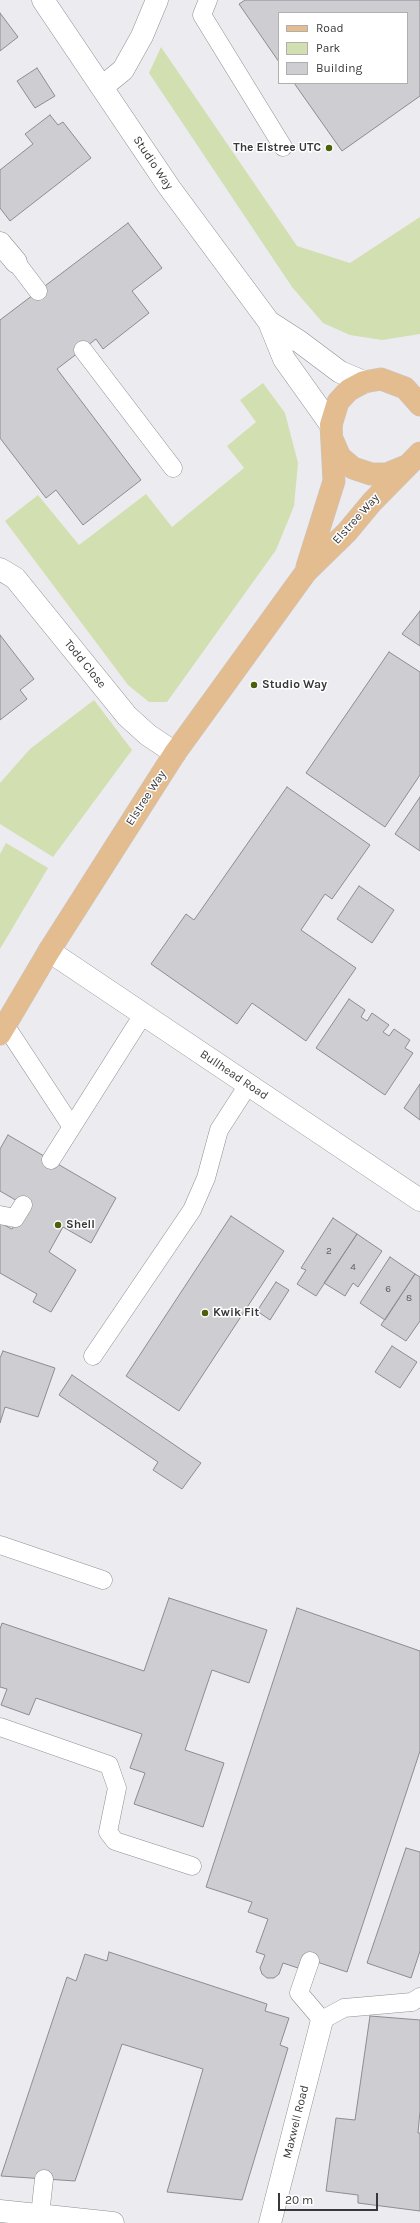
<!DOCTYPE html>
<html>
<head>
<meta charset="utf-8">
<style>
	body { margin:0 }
	#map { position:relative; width:420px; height:2223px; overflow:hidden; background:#ecebf0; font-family:Karla,sans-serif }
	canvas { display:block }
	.legend { position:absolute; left:278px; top:12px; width:130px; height:72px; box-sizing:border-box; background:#fff; border:1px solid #afafb0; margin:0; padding:5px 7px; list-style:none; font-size:12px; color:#38383a }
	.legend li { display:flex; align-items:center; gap:8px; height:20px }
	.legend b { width:20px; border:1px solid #afafb0 }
	.scale { position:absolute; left:278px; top:2193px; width:100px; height:18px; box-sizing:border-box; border:2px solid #38383a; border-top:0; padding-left:5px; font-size:12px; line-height:14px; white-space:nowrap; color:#38383a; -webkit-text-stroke:3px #fff; paint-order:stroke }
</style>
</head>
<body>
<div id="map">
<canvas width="420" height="2223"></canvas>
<ul class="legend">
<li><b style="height:5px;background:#e3bd90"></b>Road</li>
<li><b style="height:11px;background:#d2dfb1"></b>Park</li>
<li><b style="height:11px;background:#cecdd2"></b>Building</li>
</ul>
<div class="scale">20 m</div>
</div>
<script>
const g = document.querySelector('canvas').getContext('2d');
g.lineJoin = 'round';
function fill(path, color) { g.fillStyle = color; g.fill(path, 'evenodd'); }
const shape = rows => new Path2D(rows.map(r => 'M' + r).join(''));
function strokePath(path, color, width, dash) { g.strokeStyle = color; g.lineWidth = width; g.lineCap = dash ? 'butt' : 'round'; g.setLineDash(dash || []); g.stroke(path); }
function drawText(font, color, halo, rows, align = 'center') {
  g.font = font + ' Karla,sans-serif'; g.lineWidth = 3; g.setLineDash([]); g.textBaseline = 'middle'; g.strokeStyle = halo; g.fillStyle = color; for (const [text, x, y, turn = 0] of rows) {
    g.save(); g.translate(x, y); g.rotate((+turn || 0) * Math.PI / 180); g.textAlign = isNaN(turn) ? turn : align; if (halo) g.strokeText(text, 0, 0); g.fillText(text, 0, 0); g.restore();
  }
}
const green = shape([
	[161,47,297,246,350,263,420,217,420,334,382,340,350,335,323,323,292,287,149,73],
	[263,383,285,413,298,463,294,506,276,550,167,702,149,702,128,685,5,521,38,495,79,545,146,494,172,527,244,468,227,446,256,422,240,400],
	[94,700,132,750,53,857,0,824,0,783,30,749],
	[6,843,48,868,0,949,0,854]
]);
const building = shape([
	[245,0,420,0,420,96,342,151,294,83,407,83,407,13,279,13,279,62,239,4,245,0],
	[0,13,18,37,0,51,0,13],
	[37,68,55,96,35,108,17,81,37,68],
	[50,115,58,125,63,122,91,158,10,221,0,208,0,170,33,144,25,134,50,115],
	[128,223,162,268,132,291,149,313,103,349,96,339,57,369,141,480,83,525,56,490,46,498,0,438,0,320,128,223],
	[420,611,420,646,402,634,420,611],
	[0,635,34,679,20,690,27,699,0,720,0,635],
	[389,652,420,672,420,775,385,827,306,773,389,652],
	[287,787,370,845,332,899,325,894,301,930,356,968,306,1041,252,1003,237,1024,151,964,186,914,194,920,287,787],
	[420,797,420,851,395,834,420,797],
	[359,886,394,910,372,943,337,919,359,886],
	[349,999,365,1010,361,1017,367,1021,372,1013,389,1025,383,1032,389,1036,394,1029,410,1040,405,1048,413,1053,385,1095,316,1048,349,999],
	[420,1084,420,1120,404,1108,420,1084],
	[8,1135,116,1198,91,1243,63,1227,49,1252,76,1270,51,1312,33,1302,37,1294,0,1273,0,1223,12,1229,26,1206,0,1191,0,1149,8,1135],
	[231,1216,284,1251,179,1411,126,1376,231,1216],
	[333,1218,357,1234,316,1296,297,1284,306,1270,301,1268,333,1218],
	[357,1234,382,1251,358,1287,353,1283,345,1296,324,1283,357,1234],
	[390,1257,415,1274,385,1320,360,1303,390,1257],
	[415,1274,420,1277,420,1321,406,1341,381,1325,415,1274],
	[276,1282,289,1290,270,1320,257,1311,276,1282],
	[392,1346,417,1362,400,1388,375,1372,392,1346],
	[3,1351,55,1368,38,1417,5,1407,0,1423,0,1358,3,1351],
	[72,1375,201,1463,182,1489,153,1470,158,1462,59,1395,72,1375],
	[169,1598,267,1630,249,1683,212,1670,185,1750,224,1763,203,1827,134,1804,145,1773,130,1768,142,1734,36,1698,29,1715,1,1705,7,1689,0,1687,0,1629,2,1623,144,1671,169,1598],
	[297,1608,420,1651,420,1751,347,1972,302,1957,298,1968,283,1963,279,1974,274,1978,267,1978,262,1974,260,1968,265,1955,256,1952,268,1919,248,1912,252,1902,206,1887,297,1608],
	[406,1848,420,1852,420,1951,411,1978,367,1963,406,1848],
	[109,1952,267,2004,265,2011,289,2018,280,2045,288,2048,242,2200,167,2192,203,2069,122,2044,75,2181,1,2176,67,1977,76,1981,85,1954,107,1961,109,1952],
	[370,2016,420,2020,420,2111,418,2133,420,2133,420,2211,358,2203,358,2195,326,2191,336,2118,355,2120,370,2016]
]);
const service = shape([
	[208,0,202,15,283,147],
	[16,262,38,291],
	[83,350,173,468],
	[5,1025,72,1127],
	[51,1160,144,1013],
	[0,1215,15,1218,23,1205],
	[93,1356,192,1210,206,1178,219,1130,248,1085],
	[0,1545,103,1580],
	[0,1727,109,1765,117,1788,108,1832,115,1841,192,1866],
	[310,1961,299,1993,322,2020,344,2008,412,2002,420,1997],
	[40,2215,44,2179]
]);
const minor = shape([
	[102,87,123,70,142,36,157,0],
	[0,243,16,262],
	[0,569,15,578,127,716,148,735,175,753],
	[49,951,420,1200],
	[0,2211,113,2223],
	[270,2223,322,2020]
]);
const tertiary = shape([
	[43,0,169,187,269,322,284,359,331,425],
	[269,322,300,342,340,372,364,382]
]);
const primary = shape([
	[333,441,340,457,353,468,371,474,387,474,404,467],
	[307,567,334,481,331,425,338,402,349,390,364,382,381,379,405,388,420,405],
	[0,1034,49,951,175,753,306,572,347,532,372,502,420,453]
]);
const markers = [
	[329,148,4,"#4c610a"],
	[254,685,4,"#4c610a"],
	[58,1225,4,"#4c610a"],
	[205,1313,4,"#4c610a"]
];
const numberNames = [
	["2",329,1251],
	["4",353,1267],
	["6",388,1289],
	["8",409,1298]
];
const poiNames = [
	["The Elstree UTC",321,148,"right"],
	["Studio Way",262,685],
	["Shell",66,1225],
	["Kwik Fit",213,1313]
];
const streetNames = [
	["Studio Way",153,163,56],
	["Elstree Way",356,519,-48],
	["Todd Close",85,664,51],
	["Elstree Way",146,798,-57],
	["Bullhead Road",234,1075,34],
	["Maxwell Road",296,2122,-76]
];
fill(green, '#d2dfb1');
fill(building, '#cecdd2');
strokePath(building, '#8c8c91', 1);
strokePath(service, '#8f8f94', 19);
strokePath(minor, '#8f8f94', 23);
strokePath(tertiary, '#8f8f94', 23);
strokePath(primary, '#c7c7c8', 23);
strokePath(service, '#fff', 18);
strokePath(minor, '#fff', 22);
strokePath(tertiary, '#fff', 22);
strokePath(primary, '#e3bd90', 22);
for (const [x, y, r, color] of markers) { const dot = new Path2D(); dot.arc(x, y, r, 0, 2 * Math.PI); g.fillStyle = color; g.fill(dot); strokePath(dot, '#fff', 1.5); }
drawText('10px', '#5e5d60', null, numberNames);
drawText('bold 12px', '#38383a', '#fff', poiNames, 'left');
drawText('12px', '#38383a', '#fff', streetNames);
</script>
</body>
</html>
